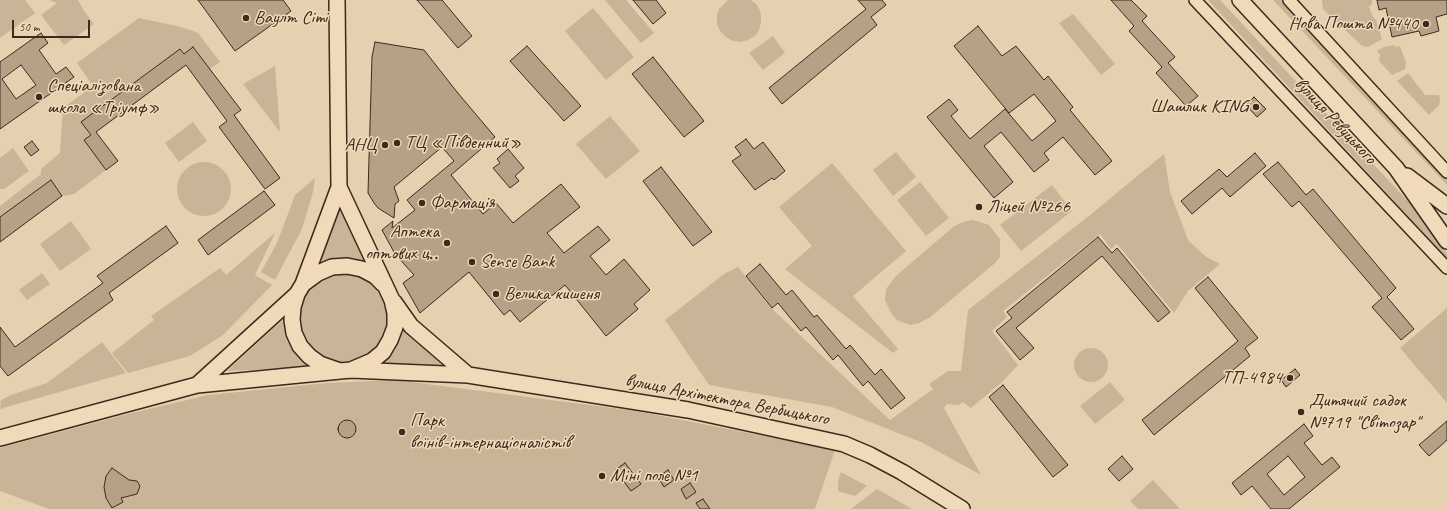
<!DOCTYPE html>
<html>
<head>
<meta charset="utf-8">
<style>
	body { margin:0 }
	#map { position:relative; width:1447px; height:509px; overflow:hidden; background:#e5d0b0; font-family:Caveat,sans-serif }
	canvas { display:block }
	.scale { position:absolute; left:12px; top:20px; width:78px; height:18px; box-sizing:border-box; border:2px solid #3b2a1e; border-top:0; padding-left:5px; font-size:12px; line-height:14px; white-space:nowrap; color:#3b2a1e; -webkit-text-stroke:3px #f0dab9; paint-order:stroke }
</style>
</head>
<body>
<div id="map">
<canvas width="1447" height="509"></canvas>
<div class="scale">50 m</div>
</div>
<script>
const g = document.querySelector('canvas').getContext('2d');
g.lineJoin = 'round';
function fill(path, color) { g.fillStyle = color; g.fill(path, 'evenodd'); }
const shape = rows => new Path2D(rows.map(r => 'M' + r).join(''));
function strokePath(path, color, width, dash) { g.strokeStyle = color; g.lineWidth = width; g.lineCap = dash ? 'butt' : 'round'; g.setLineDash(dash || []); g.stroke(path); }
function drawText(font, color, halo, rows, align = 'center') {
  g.font = font + ' Caveat,sans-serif'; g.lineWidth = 3; g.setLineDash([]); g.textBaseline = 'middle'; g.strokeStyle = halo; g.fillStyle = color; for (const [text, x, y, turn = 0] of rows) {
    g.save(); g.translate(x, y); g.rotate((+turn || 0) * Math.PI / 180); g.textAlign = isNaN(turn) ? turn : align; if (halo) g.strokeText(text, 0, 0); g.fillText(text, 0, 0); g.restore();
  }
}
const green = shape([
	[0,0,25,0,35,13,0,38],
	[49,0,78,0,84,11,94,24,64,45,41,15,57,3],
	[605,0,626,0,654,33,641,43],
	[728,0,751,0,756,4,760,10,761,16,761,23,759,30,755,36,748,40,740,42,733,41,726,37,720,31,717,24,717,16,719,9],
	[1208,0,1220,0,1420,214,1447,253,1447,258],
	[1273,0,1284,0,1447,176,1447,185],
	[1322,0,1372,0,1372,3,1369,7,1373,17,1376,20,1382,39,1368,47,1362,46,1323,9],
	[593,8,634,57,606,80,565,31],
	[1073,14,1115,64,1101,75,1059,23],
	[139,18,181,27,198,33,220,62,210,69,193,47,184,54,180,49,81,122,91,135,84,140,106,170,74,194,62,196,51,181,0,217,0,206,41,174,41,169,60,153,63,108,93,86,77,63],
	[773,36,785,53,763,70,749,53],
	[1394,45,1395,47,1400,46,1406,62,1405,69,1392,75,1379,61,1380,55,1377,51,1384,47],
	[275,66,280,132,243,84],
	[1408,73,1425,95,1439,95,1440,101,1439,105,1429,115,1397,81],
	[610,116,640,151,606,179,576,144],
	[193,122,207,141,179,162,165,143],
	[13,148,29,171,4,189,0,189,0,158],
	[896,152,916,177,893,196,873,170],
	[1164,154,1170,192,1188,240,1205,256,1220,264,1188,291,1174,313,1117,244,1111,249,1100,234,1003,311,1007,317,992,331,1018,365,1001,383,971,408,963,402,959,405,947,404,944,408,981,475,921,442,832,407,709,385,665,320,724,274,738,267,768,305,890,420,933,389,929,384,948,371,961,371,968,310,1090,215],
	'177 189a27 27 0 1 1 54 0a27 27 0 1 1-54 0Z',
	[832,163,906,251,853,296,898,349,893,353,785,269,812,246,779,207],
	[315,178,313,192,302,229,275,280,261,272,277,243,295,195],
	[920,182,949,218,926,236,897,200],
	[1052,185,1072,211,1021,251,1000,225],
	[339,203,369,267,334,260,318,265],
	[973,220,989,225,1000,239,1000,257,995,263,929,318,919,323,910,325,897,320,892,315,885,300,886,289,896,276,953,227,963,222],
	[71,221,91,249,60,271,40,244],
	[275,233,255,275,272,285,223,335,190,356,128,373,112,353,154,320,151,316,220,268,226,275],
	[42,273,50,284,27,300,19,290],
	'299 318a44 44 0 1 1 88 0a44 44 0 1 1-88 0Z',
	[1447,308,1447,403,1400,348],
	[285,318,288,341,301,358,313,367,227,371],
	[402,326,449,369,380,363,387,359,395,350,399,339],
	[102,342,126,373,0,409,1,400,11,395,47,383],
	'1074 365a17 17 0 1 1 34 0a17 17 0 1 1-34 0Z',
	[396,380,636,411,835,450,815,509,49,509,0,491,0,448,120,416,208,395,327,383],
	[1110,382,1125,400,1095,424,1080,406],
	[841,472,867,486,855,496,838,491,838,481],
	[1153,480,1180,509,1138,509,1130,501],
	[877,489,912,509,851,509]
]);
const building = shape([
	[198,0,283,0,291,11,235,51,198,0],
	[417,0,442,0,472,36,458,48,417,0],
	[633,0,656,0,666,13,653,24,633,0],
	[858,0,882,0,886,5,871,17,877,25,782,104,769,88,866,9,858,0],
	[1111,0,1131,0,1147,16,1142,21,1175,57,1168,63,1198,96,1186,106,1156,73,1162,67,1129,31,1134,26,1111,0],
	[1377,0,1447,0,1447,14,1436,17,1439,31,1421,36,1419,31,1392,37,1386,8,1379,10,1377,0],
	[978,26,1002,56,1016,46,1044,80,1048,76,1073,107,1070,110,1112,161,1095,175,1063,137,1044,153,1049,160,1034,172,1001,132,984,146,1013,182,994,198,927,117,949,99,958,110,951,116,970,139,1005,109,1032,141,1056,121,1034,94,1009,113,954,46,978,26],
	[41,33,48,43,39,50,56,74,66,67,74,77,0,129,0,62,41,33],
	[21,65,36,85,16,99,2,79,21,65],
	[375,42,424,50,457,92,495,137,451,175,483,214,496,203,513,223,561,184,580,207,547,233,564,253,598,226,610,240,590,256,606,275,624,259,650,290,634,304,638,309,606,336,565,285,520,322,510,310,504,315,469,272,420,313,403,283,414,275,395,254,382,230,393,221,392,228,415,210,407,200,454,161,442,147,394,187,399,201,395,204,394,218,378,208,374,203,368,193,372,57,375,42],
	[527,46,581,106,564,121,510,61,527,46],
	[193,47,241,110,234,115,280,178,265,189,219,127,227,121,186,65,96,132,118,161,106,170,84,140,91,135,81,122,180,49,184,54,193,47],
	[653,57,704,121,684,137,632,74,653,57],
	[1254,97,1266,109,1257,117,1246,105,1254,97],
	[746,139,754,149,763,142,785,171,774,180,772,178,755,190,732,161,741,155,735,147,746,139],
	[32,141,39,150,31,156,24,147,32,141],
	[508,149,524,168,515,176,519,181,510,188,493,168,500,163,497,159,508,149],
	[1255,153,1266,166,1230,197,1222,188,1192,214,1181,201,1219,169,1227,177,1255,153],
	[1278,162,1306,195,1313,189,1396,288,1387,297,1414,329,1401,340,1372,307,1382,298,1299,201,1292,207,1263,174,1278,162],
	[661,167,712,232,693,246,643,181,661,167],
	[51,180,62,196,0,242,0,217,51,180],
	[264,191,275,205,208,255,198,240,264,191],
	[166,226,178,243,109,293,113,300,8,376,0,366,0,327,15,347,103,283,97,276,166,226],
	[1098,237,1112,253,1117,248,1170,312,1158,322,1102,256,1016,328,1034,348,1020,360,996,331,1012,318,1007,312,1098,237],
	[760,264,786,295,792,290,814,317,817,315,846,349,850,345,875,375,881,369,905,398,891,409,868,381,863,386,838,355,833,360,806,327,801,331,778,303,772,308,746,276,760,264],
	[1208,277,1258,338,1245,348,1250,356,1154,435,1142,420,1238,341,1195,288,1208,277],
	[1295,369,1300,375,1286,387,1281,380,1295,369],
	[1003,385,1068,465,1053,477,989,397,1003,385],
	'338 429a9 9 0 1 1 18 0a9 9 0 1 1-18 0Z',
	[1447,421,1447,440,1429,456,1419,445,1447,421],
	[1304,424,1313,436,1304,443,1322,465,1332,457,1340,467,1289,509,1271,509,1252,486,1241,495,1232,483,1304,424],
	[1288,456,1305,477,1284,495,1267,474,1288,456],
	[1122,456,1133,469,1119,481,1108,469,1122,456],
	[625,463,641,484,631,491,615,470,625,463],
	[112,468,129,480,137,481,140,486,137,494,121,498,123,502,112,508,106,498,104,487,106,476,112,468],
	[668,470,674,480,664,487,658,477,668,470],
	[690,483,696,492,686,499,681,489,690,483],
	[703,499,710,509,700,509,696,503,703,499]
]);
const street = shape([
	[1195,0,1447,268],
	[1289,0,1447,172]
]);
const secondary = shape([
	[1240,0,1396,168,1447,241],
	[1407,176,1447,206],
	[303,284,339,187,337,0],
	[297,294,293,307,292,320,294,333,300,346,309,356,320,364,340,371,351,370,372,361,383,352,390,340,395,327,395,313,392,300,339,187],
	[394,302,411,326,468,375],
	[351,370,468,375,688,410,844,444,870,455,902,472,962,509],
	[197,385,297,294,303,284,318,273,332,267,347,266,362,269,375,276,383,284],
	[0,438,197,385,340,371]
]);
const markers = [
	[246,18,4,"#3b2a1e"],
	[1426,24,4,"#3b2a1e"],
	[39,97,4,"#3b2a1e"],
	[1256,107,4,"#3b2a1e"],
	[397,143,4,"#3b2a1e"],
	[385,145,4,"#3b2a1e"],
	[422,203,4,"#3b2a1e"],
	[979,207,4,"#3b2a1e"],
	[447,243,4,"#3b2a1e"],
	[472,262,4,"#3b2a1e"],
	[496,294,4,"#3b2a1e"],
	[1290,378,4,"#3b2a1e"],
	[1301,412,4,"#3b2a1e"],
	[402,432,4,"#3b2a1e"],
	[602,476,4,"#3b2a1e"]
];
const poiNames = [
	["Ваулт Сіті",254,18],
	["Нова Пошта №440",1418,24,"right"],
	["Спеціалізована",47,86],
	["школа «Тріумф»",47,108],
	["Шашлик KING",1248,107,"right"],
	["ТЦ «Південний»",405,143],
	["АНЦ",377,145,"right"],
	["Фармація",430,203],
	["Ліцей №266",987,207],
	["Аптека",439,232,"right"],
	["оптових ц‥",439,254,"right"],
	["Sense Bank",480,262],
	["Велика кишеня",504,294],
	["ТП-4984",1282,378,"right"],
	["Дитячий садок",1309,401],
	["№719 \"Світозар\"",1309,423],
	["Парк",410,421],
	["воїнів-інтернаціоналістів",410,443],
	["Міні поле №1",610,476]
];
const streetNames = [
	["вулиця Ревуцького",1335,121,47],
	["вулиця Архітектора Вербицького",727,400,11]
];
fill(green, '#c9b497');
fill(building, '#b6a187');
strokePath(building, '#3b2a1e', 1);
strokePath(street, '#3b2a1e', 14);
strokePath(secondary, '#3b2a1e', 18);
strokePath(street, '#f0dab9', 11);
strokePath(secondary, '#f0dab9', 15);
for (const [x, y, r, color] of markers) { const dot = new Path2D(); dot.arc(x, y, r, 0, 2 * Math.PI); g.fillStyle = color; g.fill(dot); strokePath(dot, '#f0dab9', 1.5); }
drawText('19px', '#3b2a1e', '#f0dab9', poiNames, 'left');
drawText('19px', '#3b2a1e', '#f0dab9', streetNames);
</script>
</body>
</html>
